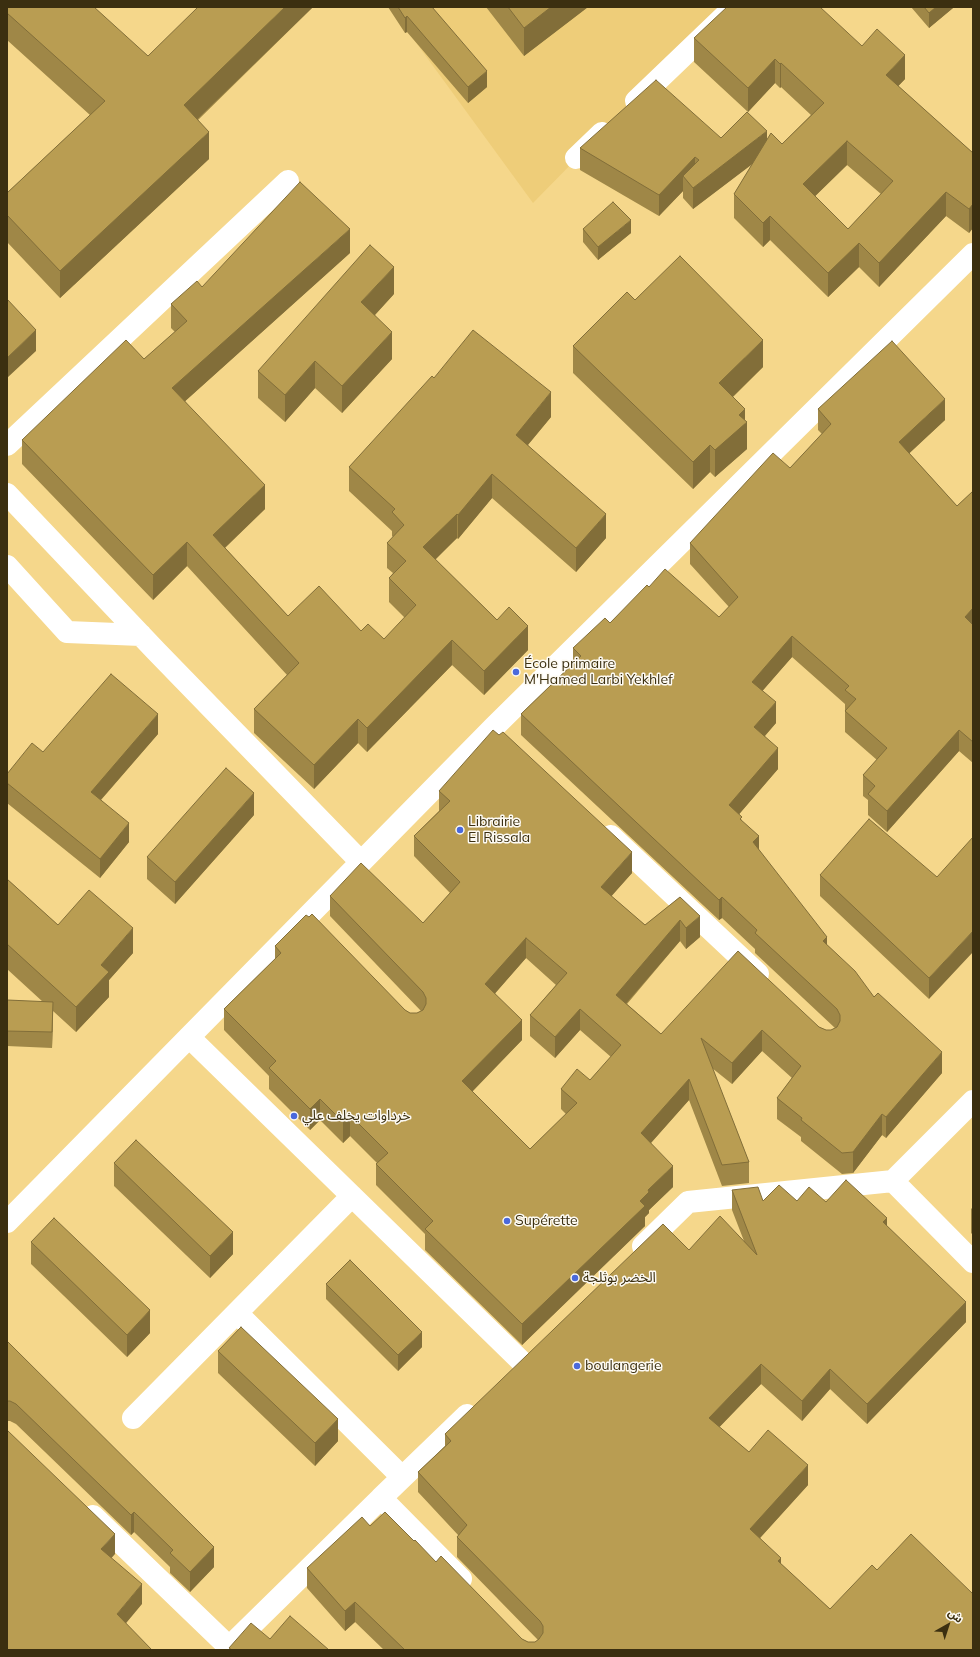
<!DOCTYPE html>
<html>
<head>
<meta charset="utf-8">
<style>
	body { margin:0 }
	#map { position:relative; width:980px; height:1657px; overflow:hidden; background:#f5d78b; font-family:Mulish,"Noto Sans Arabic",sans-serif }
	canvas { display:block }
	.frame { position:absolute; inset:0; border:8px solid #3b2f10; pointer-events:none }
	.north { position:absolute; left:928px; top:1605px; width:40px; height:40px; -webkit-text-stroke:3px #fdfaf3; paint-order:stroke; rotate:39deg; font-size:11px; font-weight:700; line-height:16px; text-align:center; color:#3b2f10 }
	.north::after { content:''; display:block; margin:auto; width:14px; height:18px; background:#3b2f10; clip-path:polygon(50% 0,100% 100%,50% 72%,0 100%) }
</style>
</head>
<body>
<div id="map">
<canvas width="980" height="1657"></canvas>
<div class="frame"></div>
<div class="north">ش</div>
</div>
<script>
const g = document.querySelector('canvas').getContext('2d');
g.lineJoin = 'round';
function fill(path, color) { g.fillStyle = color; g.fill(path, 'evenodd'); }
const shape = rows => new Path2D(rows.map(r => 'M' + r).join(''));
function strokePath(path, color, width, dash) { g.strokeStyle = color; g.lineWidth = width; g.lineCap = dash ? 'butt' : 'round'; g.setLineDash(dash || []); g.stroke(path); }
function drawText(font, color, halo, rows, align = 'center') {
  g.font = font + ' Mulish,"Noto Sans Arabic",sans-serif'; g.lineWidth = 3; g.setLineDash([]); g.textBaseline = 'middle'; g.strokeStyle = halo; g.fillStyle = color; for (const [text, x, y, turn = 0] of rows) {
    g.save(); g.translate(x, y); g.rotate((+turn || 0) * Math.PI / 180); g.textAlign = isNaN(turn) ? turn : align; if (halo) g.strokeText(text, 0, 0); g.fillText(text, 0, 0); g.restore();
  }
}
const built = shape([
	[390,7,725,7,533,203]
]);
const minor = shape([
	[636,101,734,7],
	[576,158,602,133],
	[7,445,288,181],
	[7,494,156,651,361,862],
	[7,566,67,632,141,635],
	[611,836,758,974],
	[189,1037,522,1362],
	[973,1101,893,1181,973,1262],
	[7,1222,494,727,973,254],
	[643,1246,688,1202,893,1181],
	[237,1313,402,1477],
	[133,1418,352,1196],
	[381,1498,467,1415],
	[93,1516,229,1647],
	[226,1650,381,1498,461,1579]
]);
const wall = shape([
	[7,7,148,56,312,7,312,8,198,120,209,159,60,298,7,242,7,193,90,115,7,40],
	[388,7,432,7,487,87,468,103,407,32,405,33],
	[486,7,588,7,524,56],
	[911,7,953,7,953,8,929,28],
	[694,38,862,46,905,79,898,86,973,153,973,228,969,233,946,216,879,287,859,267,828,297,770,240,763,247,734,218,734,194,753,163,693,209,683,198,683,191,659,216,580,170,580,148,721,138,767,141,782,144,811,115,781,87,780,88,775,83,748,112,694,62],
	[847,165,881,194,848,229,815,196],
	[583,229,631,233,598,260,583,242],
	[350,253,185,401,265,509,225,548,288,616,361,631,384,639,405,618,389,602,389,578,393,573,387,568,387,543,393,537,392,536,392,531,349,491,349,467,434,378,551,417,528,445,606,538,576,572,492,498,458,539,457,538,435,559,528,650,484,695,452,665,367,752,358,743,314,789,254,733,254,709,287,675,187,566,153,600,22,464,22,440,144,359,175,332,171,328,171,304,202,287],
	[394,294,375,315,392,359,342,413,315,388,285,422,258,398,258,371],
	[635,300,763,367,733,397,745,421,747,449,715,477,710,472,693,489,573,373,573,346],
	[818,409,945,420,909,453,957,506,973,491,973,763,959,751,887,832,868,815,868,800,863,796,863,775,877,760,845,732,845,704,792,657,762,691,776,723,765,736,778,769,739,814,742,821,759,850,827,945,942,1073,886,1138,882,1135,853,1173,842,1174,801,1141,801,1137,777,1119,777,1098,792,1078,762,1051,732,1084,712,1068,749,1162,749,1183,722,1186,689,1100,651,1143,673,1187,649,1210,649,1213,645,1217,645,1226,522,1345,425,1250,425,1234,376,1185,376,1164,377,1163,350,1136,343,1143,320,1120,310,1130,269,1089,269,1076,224,1030,224,1009,275,959,275,946,405,1010,410,1013,417,1013,421,1011,330,916,330,896,423,923,450,893,414,856,414,836,439,811,439,791,632,873,611,896,645,925,680,897,700,937,686,949,680,941,627,1004,661,1034,819,1027,826,1030,831,1030,835,1028,755,953,755,949,722,918,719,920,521,735,521,714,573,664,573,648,610,623,649,587,719,617,729,607,690,564,690,543,790,468,822,434,818,430],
	[526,958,556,985,530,1015,530,1036,555,1058,580,1030,611,1057,590,1080,561,1089,561,1109,566,1114,530,1149,472,1092,522,1040,495,993],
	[158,734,101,800,129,842,100,878,7,803,7,774,43,752],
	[254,815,175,904,147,879,147,857],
	[820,875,937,877,929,999,820,896],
	[7,879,58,925,133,953,109,980,109,997,76,1032,53,1011,52,1048,7,1046,7,1000,43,1002,7,969],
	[114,1163,233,1254,210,1278,114,1186],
	[732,1190,763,1201,826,1202,887,1226,966,1322,867,1424,830,1389,802,1421,761,1384,719,1427,749,1452,808,1485,760,1538,781,1564,830,1609,877,1570,973,1650,384,1650,355,1622,345,1631,307,1588,307,1568,370,1526,414,1541,436,1562,522,1639,528,1642,535,1642,538,1640,457,1557,457,1537,459,1536,418,1492,418,1472,445,1446,445,1434,689,1250,744,1241,732,1210],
	[973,1207,973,1235,971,1233,971,1209],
	[31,1242,150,1333,127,1357,31,1264],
	[326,1284,422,1347,398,1371,326,1299],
	[7,1341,214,1567,190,1592,170,1573,170,1567,134,1532,131,1535,16,1424,10,1421,7,1421],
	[218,1351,338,1441,315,1466,218,1373]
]);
const shadedWall = shape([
	[285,7,312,7,312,8,184,132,184,105],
	[551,7,588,7,524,56,524,28],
	[936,7,953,7,953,8,929,28,929,13],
	[407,16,407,32,405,33,405,18],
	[905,55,905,79,886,99,886,75],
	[775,59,775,83,748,112,748,88],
	[781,63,781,87,780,88,780,64],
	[487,71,487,87,468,103,468,87],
	[767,131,767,153,693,209,693,188],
	[209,132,209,159,60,298,60,271],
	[847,141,847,165,803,208,803,184],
	[695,157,695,178,683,176,683,191,659,216,659,195],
	[946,192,946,216,879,287,879,263],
	[973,204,973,228,969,233,969,209],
	[770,216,770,240,763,247,763,223],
	[631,220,631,233,598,260,598,247],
	[350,229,350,253,172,413,172,388],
	[859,243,859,267,828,297,828,273],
	[394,267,394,294,361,330,361,302],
	[36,330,36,351,7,378,7,358],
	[392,332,392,359,342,413,342,386],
	[763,340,763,367,719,410,719,383],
	[315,361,315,388,285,422,285,395],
	[551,392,551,417,516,459,516,435],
	[945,399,945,420,899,463,899,442],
	[745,409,745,424,747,422,747,449,715,477,715,450,739,415],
	[710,445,710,472,693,489,693,462],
	[492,474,492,498,458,539,458,515],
	[265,485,265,509,213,559,213,535],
	[457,514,457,538,423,572,423,547],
	[606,514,606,538,576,572,576,548],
	[187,542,187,566,153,600,153,575],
	[973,608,973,629,965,617],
	[528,626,528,650,484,695,484,671],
	[792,636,792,657,752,703,752,682],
	[452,640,452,665,367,752,367,728],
	[776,702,776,723,754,748,754,727],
	[158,714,158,734,91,811,91,792],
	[358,719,358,743,314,789,314,765],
	[959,730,959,751,887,832,887,811],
	[778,748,778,769,729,826,729,805],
	[254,793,254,815,175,904,175,882],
	[129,823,129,842,100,878,100,859],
	[759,836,759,857,753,842],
	[632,852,632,873,601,908,601,887],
	[722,897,722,918,719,920,719,900],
	[700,916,700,937,686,949,686,928],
	[680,920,680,941,616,1015,616,995],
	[133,928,133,953,109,980,109,997,76,1032,76,1007,101,965],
	[973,931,973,952,929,999,929,978],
	[827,937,827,958,823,941],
	[526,938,526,958,485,1005,485,984],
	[53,1002,53,1017,52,1048,52,1032],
	[580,1009,580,1030,555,1058,555,1037],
	[522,1020,522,1040,462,1102,462,1081],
	[762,1030,762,1051,732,1084,732,1063],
	[942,1052,942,1073,886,1138,886,1117],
	[689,1079,689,1100,641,1154,641,1133],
	[320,1099,320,1120,310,1130,310,1109],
	[882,1114,882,1135,853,1173,853,1152],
	[350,1115,350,1136,343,1143,343,1122],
	[673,1166,673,1187,649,1210,649,1213,645,1217,645,1226,522,1345,522,1324,640,1201,648,1190],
	[887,1218,887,1238,883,1222],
	[233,1232,233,1254,210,1278,210,1256],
	[966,1302,966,1322,867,1424,867,1404],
	[150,1310,150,1333,127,1357,127,1335],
	[422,1332,422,1347,398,1371,398,1355],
	[761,1364,761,1384,709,1438,709,1418],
	[830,1369,830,1389,802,1421,802,1401],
	[338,1419,338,1441,315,1466,315,1443],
	[808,1465,808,1485,750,1549,750,1529],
	[134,1512,134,1532,131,1535,131,1515],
	[115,1534,115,1554,101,1570,101,1549],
	[214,1547,214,1567,190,1592,190,1572],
	[781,1558,781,1578,778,1561],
	[142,1584,142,1604,117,1634,117,1614],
	[355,1602,355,1622,345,1631,345,1611]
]);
const building = shape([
	[7,7,94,7,148,56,198,7,285,7,184,105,209,132,60,271,7,215,7,193,105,101,7,13,7,7],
	[398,7,432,7,487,71,468,87,407,16,405,18,398,7],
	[508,7,551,7,524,28,508,7],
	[727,7,820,7,862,46,877,29,905,55,886,75,973,153,973,204,969,209,946,192,879,263,859,243,828,273,770,216,763,223,734,194,771,133,782,144,824,103,781,63,780,64,775,59,748,88,694,38,727,7],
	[847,141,893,181,848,229,803,184,847,141],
	[924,7,936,7,929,13,924,7],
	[656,80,721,138,747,112,767,131,693,188,683,176,699,160,695,157,659,195,580,148,656,80],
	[300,182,350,229,172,388,265,485,213,535,288,616,319,586,361,631,368,624,384,639,416,605,389,578,406,561,387,543,404,525,392,512,395,509,349,467,432,376,434,378,473,330,551,392,516,435,606,514,576,548,492,474,458,515,457,514,423,547,497,620,509,607,528,626,484,671,452,640,367,728,358,719,314,765,254,709,299,663,187,542,153,575,22,440,126,340,144,359,187,321,171,304,197,281,202,287,300,182],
	[613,202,631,220,598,247,583,229,613,202],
	[370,245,394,267,361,302,392,332,342,386,315,361,285,395,258,371,370,245],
	[680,256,763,340,719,383,745,409,739,415,747,422,715,450,710,445,693,462,573,346,627,292,635,300,680,256],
	[7,299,36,330,7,358,7,299],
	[892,341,945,399,899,442,957,506,973,491,973,608,965,617,973,625,973,742,959,730,887,811,868,794,875,786,863,775,887,748,845,711,856,699,845,690,849,686,792,636,752,682,776,702,754,727,778,748,729,805,742,817,740,819,759,836,753,842,827,937,823,941,855,971,874,997,878,993,942,1052,886,1117,882,1114,853,1152,842,1153,801,1120,802,1118,777,1098,801,1066,762,1030,732,1063,701,1038,749,1162,722,1165,689,1079,641,1133,673,1166,648,1190,649,1192,640,1201,645,1206,522,1324,425,1229,433,1221,376,1164,388,1153,350,1115,343,1122,320,1099,310,1109,269,1068,276,1061,224,1009,281,953,275,946,306,915,309,917,312,914,405,1010,410,1013,417,1013,423,1010,426,1004,426,998,423,992,330,896,361,863,423,923,460,882,414,836,450,801,439,791,493,730,499,735,503,732,632,852,601,887,645,925,680,897,700,916,686,928,680,920,616,995,661,1034,738,951,819,1027,826,1030,831,1030,837,1027,840,1021,840,1015,837,1009,755,933,757,930,722,897,719,900,521,714,581,656,573,648,605,618,610,623,647,585,649,587,665,569,719,617,738,597,690,543,773,453,790,468,831,424,818,409,892,341],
	[526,938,567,973,530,1015,555,1037,580,1009,621,1045,590,1080,577,1069,561,1089,577,1103,530,1149,462,1081,522,1020,485,984,526,938],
	[111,674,158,714,91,792,129,823,100,859,7,783,7,774,32,743,43,752,111,674],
	[226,768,254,793,175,882,147,857,226,768],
	[869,819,937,877,973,837,973,931,929,978,820,875,869,819],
	[7,879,58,925,89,890,133,928,101,965,109,972,76,1007,7,944,7,879],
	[7,1000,53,1002,52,1032,7,1031,7,1000],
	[136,1140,233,1232,210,1256,114,1163,136,1140],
	[846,1180,887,1218,883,1222,966,1302,867,1404,830,1369,802,1401,761,1364,709,1418,749,1452,768,1430,808,1465,750,1529,781,1558,778,1561,830,1609,872,1565,877,1570,911,1534,973,1594,973,1650,405,1650,355,1602,345,1611,307,1568,362,1517,370,1526,385,1512,414,1541,415,1540,436,1562,441,1556,522,1639,528,1642,535,1642,539,1639,543,1633,543,1626,540,1621,457,1537,467,1525,418,1472,451,1441,445,1434,663,1224,689,1250,720,1216,757,1255,732,1190,758,1187,763,1201,779,1185,797,1201,809,1187,826,1202,846,1180],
	[54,1218,150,1310,127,1335,31,1242,54,1218],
	[350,1260,422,1332,398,1355,326,1284,350,1260],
	[241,1327,338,1419,315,1443,218,1351,241,1327],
	[7,1341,214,1547,190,1572,170,1553,173,1550,134,1512,131,1515,16,1404,10,1401,7,1401,7,1341],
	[7,1430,115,1534,101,1549,142,1584,117,1614,152,1650,7,1650,7,1430],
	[290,1616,329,1650,232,1650,229,1648,251,1623,270,1639,290,1616]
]);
const markers = [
	[516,672,4,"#4a69dc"],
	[460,830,4,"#4a69dc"],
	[294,1116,4,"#4a69dc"],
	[507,1221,4,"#4a69dc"],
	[575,1278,4,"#4a69dc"],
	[577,1366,4,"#4a69dc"]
];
const poiNames = [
	["École primaire",524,664],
	["M'Hamed Larbi Yekhlef",524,680],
	["Librairie",468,822],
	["El Rissala",468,838],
	["خرداوات يخلف علي",302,1116],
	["Supérette",515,1221],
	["الخضر بوثلجة",583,1278],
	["boulangerie",585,1366]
];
fill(built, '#eecd79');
strokePath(minor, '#fff', 22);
fill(wall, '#9f8747');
fill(shadedWall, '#826e39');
fill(building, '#b99d52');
strokePath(building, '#826e39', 1);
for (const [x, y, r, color] of markers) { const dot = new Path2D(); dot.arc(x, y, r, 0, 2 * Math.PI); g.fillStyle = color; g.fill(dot); strokePath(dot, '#fdfaf3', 1.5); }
drawText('14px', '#3b2f10', '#fdfaf3', poiNames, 'left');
</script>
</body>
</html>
